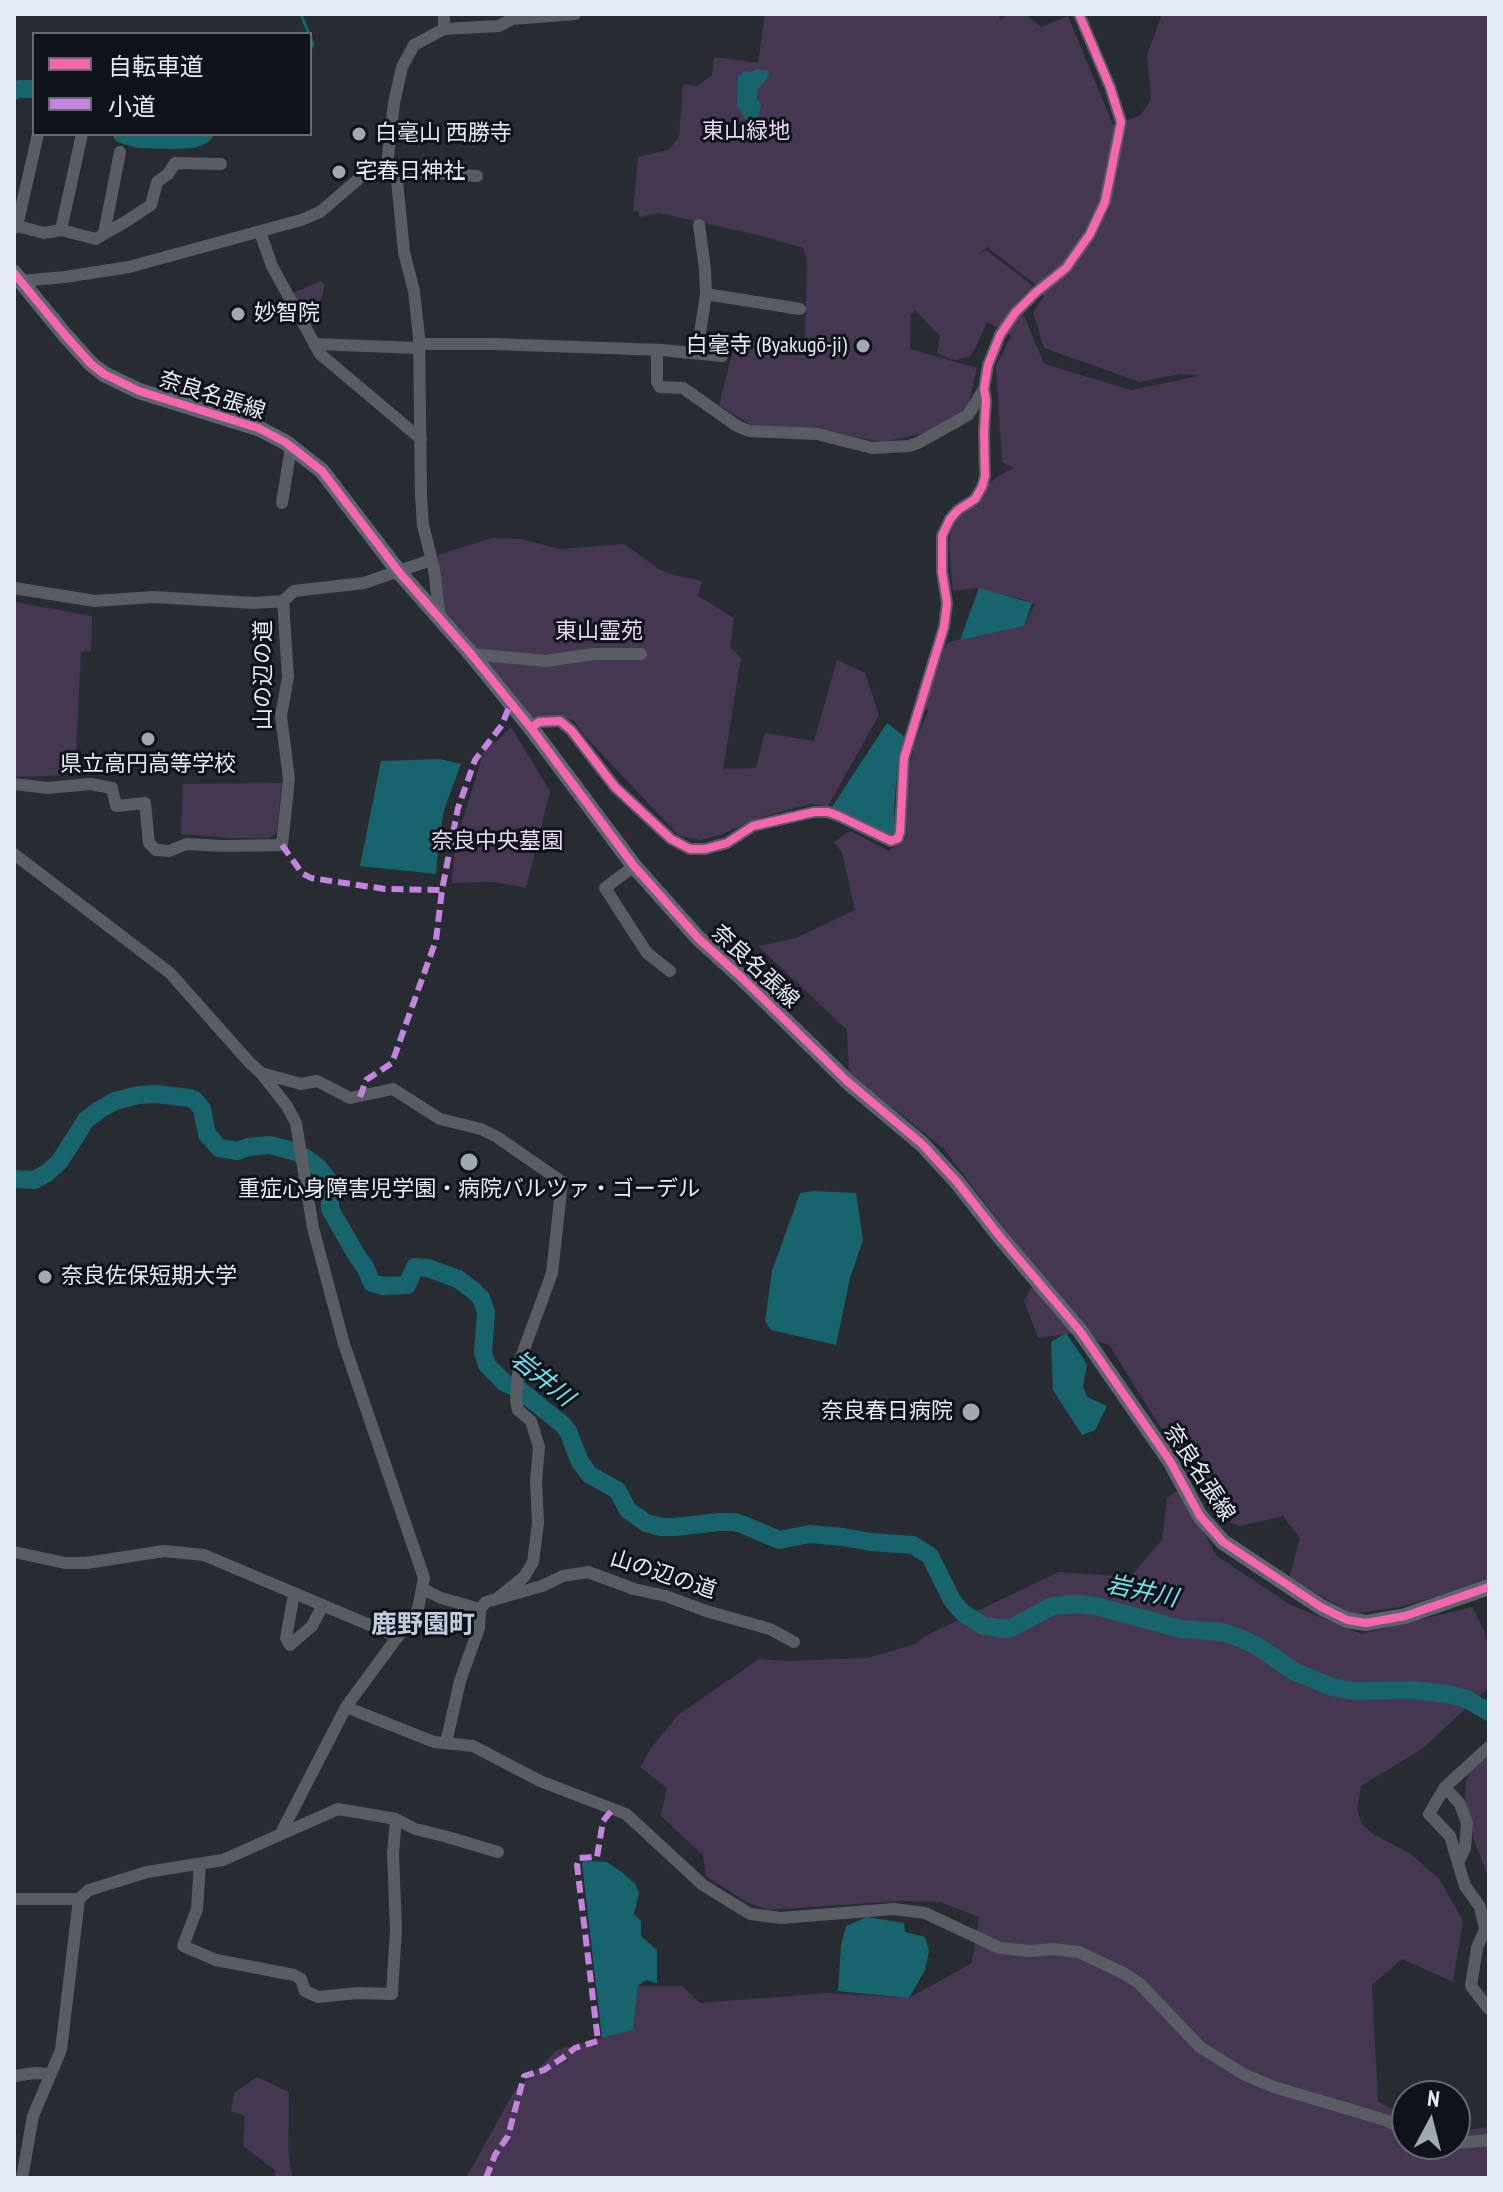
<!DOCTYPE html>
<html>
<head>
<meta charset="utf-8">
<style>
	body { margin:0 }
	#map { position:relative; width:1503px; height:2192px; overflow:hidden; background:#272c33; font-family:"PT Sans Narrow","Noto Sans JP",sans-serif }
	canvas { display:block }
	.frame { position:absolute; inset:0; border:16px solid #e5ebf4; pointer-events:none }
	.legend { position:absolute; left:32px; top:32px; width:280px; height:104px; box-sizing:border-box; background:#0f1319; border:2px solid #656971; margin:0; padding:10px 14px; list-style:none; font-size:24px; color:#e5ebf4 }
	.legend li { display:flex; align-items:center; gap:16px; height:40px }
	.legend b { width:40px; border:2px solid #656971 }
	.north { position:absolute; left:1391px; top:2080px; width:80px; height:80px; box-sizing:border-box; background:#0f1319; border:2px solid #656971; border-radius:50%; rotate:7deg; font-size:22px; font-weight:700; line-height:32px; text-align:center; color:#e5ebf4 }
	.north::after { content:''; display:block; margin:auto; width:28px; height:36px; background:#a2a8b0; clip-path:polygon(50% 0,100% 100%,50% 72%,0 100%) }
</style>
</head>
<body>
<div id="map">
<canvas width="1503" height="2192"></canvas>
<div class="frame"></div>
<ul class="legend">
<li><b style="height:10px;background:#f766af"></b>自転車道</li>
<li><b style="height:10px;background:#c483df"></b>小道</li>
</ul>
<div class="north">N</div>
</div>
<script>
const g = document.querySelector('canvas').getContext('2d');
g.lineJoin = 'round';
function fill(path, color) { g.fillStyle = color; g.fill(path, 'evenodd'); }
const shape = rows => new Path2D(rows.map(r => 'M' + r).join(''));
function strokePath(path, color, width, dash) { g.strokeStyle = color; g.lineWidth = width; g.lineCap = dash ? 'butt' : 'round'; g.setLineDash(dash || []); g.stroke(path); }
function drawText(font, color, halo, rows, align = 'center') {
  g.font = font + ' "PT Sans Narrow","Noto Sans JP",sans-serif'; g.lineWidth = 6; g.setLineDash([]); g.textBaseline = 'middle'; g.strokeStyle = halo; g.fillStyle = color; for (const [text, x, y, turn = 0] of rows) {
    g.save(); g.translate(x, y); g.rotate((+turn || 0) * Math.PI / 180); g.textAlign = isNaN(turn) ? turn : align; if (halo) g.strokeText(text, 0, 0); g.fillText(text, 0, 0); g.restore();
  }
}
const green = shape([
	[765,14,998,14,1000,20,1008,14,1025,14,1041,27,1068,16,1113,125,1140,116,1151,100,1147,55,1162,14,1489,14,1489,1582,1400,1607,1353,1614,1289,1578,1300,1538,1283,1516,1239,1526,1212,1514,1196,1484,1109,1345,1074,1333,1038,1338,1024,1301,1039,1274,944,1149,849,1073,847,1030,758,946,796,938,855,910,842,853,834,842,850,831,889,851,906,837,909,772,914,745,928,711,917,696,924,673,949,642,1024,626,1035,604,1022,599,975,588,953,591,949,544,955,510,1000,475,1014,468,1002,462,996,366,1011,336,987,322,975,349,969,357,954,360,937,353,940,336,915,310,911,314,910,349,977,368,967,410,926,433,882,442,843,435,752,426,719,405,736,339,805,347,807,258,803,248,762,236,659,213,639,217,639,211,633,211,638,157,668,150,679,138,683,84,697,86,712,75,714,57,758,63],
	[987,247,1035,284,1044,296,1033,312,1044,348,1140,382,1180,374,1199,376,1131,390,1044,364,1026,320,1017,302,1033,286,986,250,978,255],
	[321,281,325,286,313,325,309,326,291,294],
	[492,538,521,539,560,549,624,544,659,569,670,574,702,581,698,596,734,618,730,647,741,658,723,769,756,768,765,733,814,741,837,660,865,673,879,715,828,806,811,804,762,817,720,835,701,840,679,836,585,736,574,721,565,718,528,719,444,615,438,555],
	[14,602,92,616,91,651,81,652,75,775,14,777],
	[511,727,550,791,526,888,495,882,452,883,455,845,485,748,497,741],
	[282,783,277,832,270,838,231,838,181,834,183,784],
	[1179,1490,1217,1556,1289,1604,1361,1634,1472,1607,1483,1629,1489,1647,1489,1687,1422,1749,1361,1786,1357,1810,1362,1824,1373,1834,1411,1854,1440,1880,1463,1921,1453,1982,1402,1959,1372,1985,1378,2102,1407,2116,1407,2144,1455,2144,1455,2131,1489,2127,1489,2178,466,2178,514,2092,557,2050,633,2030,638,1986,682,1986,700,2003,829,1993,909,1998,972,1963,979,1917,940,1902,899,1901,769,1910,746,1902,706,1876,703,1855,661,1816,667,1788,640,1767,651,1748,678,1715,759,1659,785,1661,867,1658,916,1644,925,1636,1059,1572,1130,1577,1162,1540,1167,1498],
	[1489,1756,1489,1879,1474,1840,1465,1797,1466,1780,1473,1767],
	[257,2077,289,2092,288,2148,292,2178,275,2178,275,2170,243,2146,245,2116,231,2111,234,2093]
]);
const water = shape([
	[757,69,768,71,769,76,757,90,757,99,761,104,759,114,754,122,746,120,737,105,738,77,744,71,751,72],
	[979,588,1032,603,1024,626,960,640],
	[887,723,905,737,898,762,894,807,895,832,891,835,832,807],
	[440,759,461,764,444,810,439,839,436,874,360,866,381,761],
	[814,1191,856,1193,863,1240,850,1278,836,1345,771,1330,765,1321,772,1271,800,1193],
	[1066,1333,1087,1364,1083,1387,1087,1397,1107,1406,1095,1430,1082,1435,1053,1390,1051,1342],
	[584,1861,607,1862,623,1873,635,1884,639,1893,634,1914,641,1921,641,1936,657,1950,657,1983,645,1980,638,1986,633,2030,602,2038,582,1863],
	[867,1917,904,1923,905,1932,925,1937,929,1951,925,1970,909,1998,838,1991,841,1946,846,1926]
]);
const stream = shape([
	[301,14,309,34],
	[310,36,313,44,310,50]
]);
const river = shape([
	[14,91,19,89,34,89],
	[122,134,139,139,173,140,193,139,204,134],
	[14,1179,34,1180,47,1173,60,1161,86,1120,99,1110,115,1101,139,1095,156,1094,190,1098,195,1100,202,1109,207,1134,219,1148,238,1151,248,1147,270,1145,297,1152,318,1167,330,1183,330,1209,357,1256,365,1267,372,1283,383,1286,407,1285,415,1267,428,1268,458,1279,474,1291,481,1298,486,1312,483,1353,487,1365,505,1383,517,1388,562,1424,568,1431,580,1462,590,1475,617,1490,628,1510,646,1523,661,1527,675,1527,719,1522,734,1522,744,1525,779,1540,810,1534,843,1537,871,1542,913,1545,930,1556,952,1600,963,1613,984,1626,1005,1629,1011,1628,1052,1606,1076,1604,1096,1606,1181,1629,1222,1632,1242,1639,1257,1646,1295,1672,1332,1687,1354,1691,1412,1690,1448,1694,1466,1699,1489,1712]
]);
const minor = shape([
	[444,14,444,29,414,45,402,67,394,103,387,165,390,169,396,170,477,176],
	[444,29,499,26,512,19,575,14],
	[396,170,404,252,414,291,419,337,421,496,423,525,434,569,440,619],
	[17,226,44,233,61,230,82,134],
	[14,228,17,226,38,134],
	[61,230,96,239,104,234,120,152],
	[260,232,272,266,320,354,421,439],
	[104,234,125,222,151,205,157,182,168,174,175,163,221,164],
	[21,281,65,277,129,267,301,220,320,212,368,171,387,165],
	[706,294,800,309],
	[314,344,417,348,425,344,493,344,662,350,722,356],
	[657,350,657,382,660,387,683,388,737,426,749,431,817,434,872,448,909,446,918,443,968,415,984,389],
	[697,353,706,294,705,269,699,225],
	[282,503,291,447],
	[14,588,95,601,153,597,255,603,283,601,294,591,364,583,431,560],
	[471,654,546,661,594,654,641,654],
	[531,728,539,722,560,721,571,730,615,787,671,839,690,849,705,849,727,843,753,826,814,812,828,812,839,816,891,841,898,838,900,832,904,758,944,627,947,603,942,572,942,536,950,519,958,510,975,499,982,487,985,476,984,432,986,400,984,389,988,365,1000,335,1015,313,1035,293,1066,268,1090,234,1105,202,1121,122,1110,87,1079,14],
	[14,784,48,788,90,784,112,788,116,806,145,803,149,843,156,850,169,851,187,844,223,846,282,845,289,779,281,716,288,677,283,601],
	[14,854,170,973,249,1062,261,1073,287,1106,296,1123,313,1228,344,1344,424,1578,418,1609,346,1707,281,1833],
	[634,866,605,888,647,953,670,971],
	[261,1073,301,1084,317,1081,350,1098,393,1089,440,1119,481,1129,497,1137,562,1182,552,1273,519,1363,516,1400,518,1410,531,1421,539,1447,536,1481,538,1523,533,1562,524,1577,499,1597],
	[14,1552,65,1563,86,1563,164,1551,204,1555,398,1637],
	[423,1589,441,1598,480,1609],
	[294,1594,286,1638,290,1645,312,1626,323,1605],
	[346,1707,434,1742,473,1746,540,1781,626,1814,703,1885,750,1914,781,1918,894,1909,925,1913,1000,1948,1030,1951,1053,1949,1079,1952,1125,1974,1139,1983,1200,2047,1245,2075,1274,2087,1385,2120,1407,2130],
	[446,1743,460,1681,479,1628,480,1609,486,1602,542,1586,563,1576,588,1572,634,1589,666,1596,706,1611,770,1629,794,1642],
	[1489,1747,1445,1787,1429,1814,1450,1836,1465,1886,1480,1907,1485,1929,1477,1948,1471,1986,1489,2009],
	[1445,1787,1460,1804,1467,1823,1465,1848,1458,1863],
	[200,1864,197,1909,183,1946,216,1960,294,1975,301,1979,305,1991,318,1997,358,1993,392,1994,396,1929,393,1853,396,1819],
	[14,1899,79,1899,89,1890,147,1872,223,1860,338,1809,396,1819,415,1829,444,1836,498,1852],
	[14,2076,35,2073,51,2074],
	[1448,2144,1489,2140],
	[22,2178,33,2116,61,2050,79,1899]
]);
const major = shape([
	[14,273,65,335,91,364,104,374,139,391,258,428,285,442,322,471,399,572,471,654,531,728,634,866,698,938,741,977,848,1082,922,1144,957,1182,1001,1238,1080,1331,1170,1461,1200,1516,1223,1542,1321,1607,1347,1620,1366,1623,1405,1616,1489,1587]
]);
const quiet = shape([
	[282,845,302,873,311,878,385,889,442,890],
	[360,1097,366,1080,392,1063,436,940,442,890,458,808,475,760,502,725,511,702],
	[486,2178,495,2155,508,2136,524,2076,544,2070,564,2057,575,2048,598,2041,577,1865,579,1858,597,1857,603,1821,613,1809]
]);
const cycleway = shape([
	[14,273,65,335,91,364,104,374,139,391,258,428,285,442,322,471,399,572,471,654,531,728,634,866,698,938,741,977,848,1082,922,1144,957,1182,1001,1238,1080,1331,1170,1461,1200,1516,1223,1542,1321,1607,1347,1620,1366,1623,1405,1616,1489,1587],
	[531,728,539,722,560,721,571,730,615,787,671,839,690,849,705,849,727,843,753,826,814,812,828,812,839,816,891,841,898,838,900,832,904,758,944,627,947,603,942,572,942,536,950,519,958,510,975,499,982,487,985,476,984,432,986,400,984,389,988,365,1000,335,1015,313,1035,293,1066,268,1090,234,1105,202,1121,122,1110,87,1079,14]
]);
const markers = [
	[359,134,8,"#a2a8b0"],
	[339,172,8,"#a2a8b0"],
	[238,314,8,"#a2a8b0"],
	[863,346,8,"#a2a8b0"],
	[148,739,8,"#a2a8b0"],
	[469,1162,10,"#a2a8b0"],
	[45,1277,8,"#a2a8b0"],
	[971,1412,10,"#a2a8b0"]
];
const parkNames = [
	["東山緑地",746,132],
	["東山霊苑",599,632],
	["奈良中央墓園",497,842]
];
const poiNames = [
	["白毫山 西勝寺",375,134],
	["宅春日神社",355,172],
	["妙智院",254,314],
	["白毫寺 (Byakugō-ji)",847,346,"right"],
	["県立高円高等学校",148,765,"center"],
	["重症心身障害児学園・病院バルツァ・ゴーデル",469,1190,"center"],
	["奈良佐保短期大学",61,1277],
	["奈良春日病院",953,1412,"right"]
];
const streetNames = [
	["奈良名張線",212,396,18],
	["山の辺の道",264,675,-90],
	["奈良名張線",755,967,43],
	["奈良名張線",1199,1473,57],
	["山の辺の道",663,1575,18]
];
const waterNames = [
	["岩井川",542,1379,39],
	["岩井川",1142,1592,12]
];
const quarterNames = [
	["鹿野園町",423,1626]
];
fill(green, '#453751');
fill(water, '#18646d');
strokePath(stream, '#18646d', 3);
strokePath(river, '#18646d', 18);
strokePath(minor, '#595d63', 12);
strokePath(major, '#5c656d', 16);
strokePath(quiet, '#c483df', 6, [12, 6]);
strokePath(cycleway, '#f766af', 8);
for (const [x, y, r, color] of markers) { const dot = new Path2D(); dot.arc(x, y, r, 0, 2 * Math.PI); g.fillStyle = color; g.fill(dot); strokePath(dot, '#0f1319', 3); }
drawText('22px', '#e9d8f5', '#0f1319', parkNames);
drawText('22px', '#e5ebf4', '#0f1319', poiNames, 'left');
drawText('22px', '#e5ebf4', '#0f1319', streetNames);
drawText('italic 24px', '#71e4f1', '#0f1319', waterNames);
drawText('bold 26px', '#c1cddf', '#0f1319', quarterNames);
</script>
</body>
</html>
